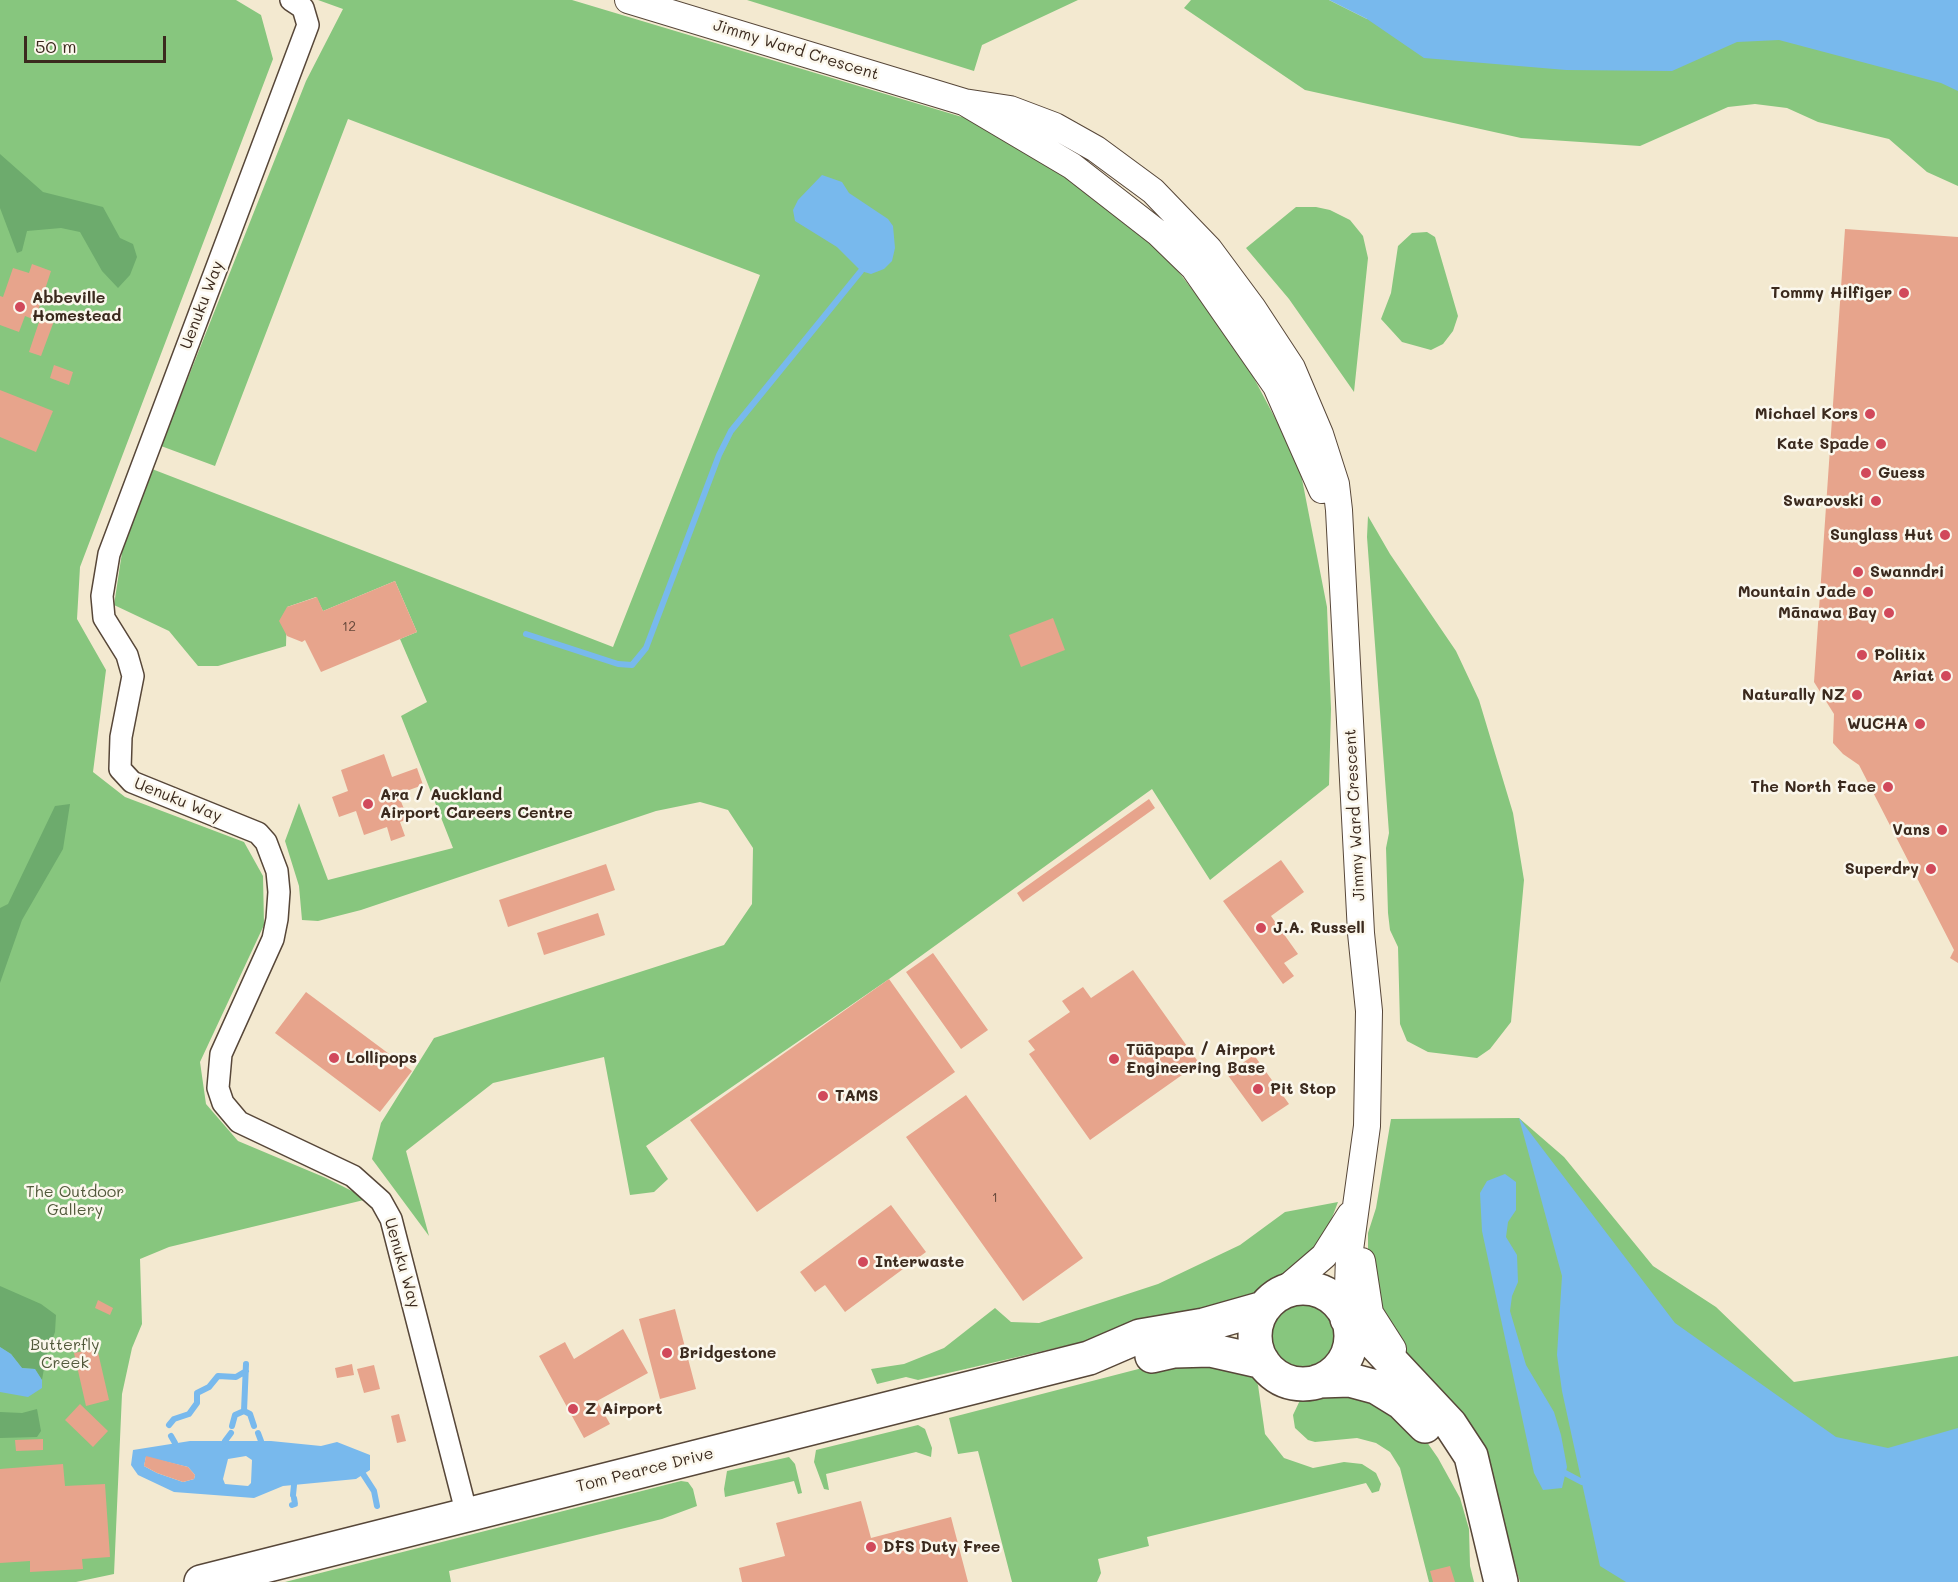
<!DOCTYPE html>
<html>
<head>
<meta charset="utf-8">
<style>
	body { margin:0 }
	#map { position:relative; width:1958px; height:1582px; overflow:hidden; background:#f3e9d0; font-family:Mali,sans-serif }
	canvas { display:block }
	.scale { position:absolute; left:24px; top:36px; width:142px; height:27px; box-sizing:border-box; border:3px solid #3b2a1e; border-top:0; padding-left:8px; font-size:18px; line-height:21px; white-space:nowrap; color:#3b2a1e; -webkit-text-stroke:4px #fbf7ec; paint-order:stroke }
</style>
</head>
<body>
<div id="map">
<canvas width="1958" height="1582"></canvas>
<div class="scale">50 m</div>
</div>
<script>
const g = document.querySelector('canvas').getContext('2d');
g.lineJoin = 'round';
function fill(path, color) { g.fillStyle = color; g.fill(path, 'evenodd'); }
const shape = rows => new Path2D(rows.map(r => 'M' + r).join(''));
function strokePath(path, color, width, dash) { g.strokeStyle = color; g.lineWidth = width; g.lineCap = dash ? 'butt' : 'round'; g.setLineDash(dash || []); g.stroke(path); }
function drawText(font, color, halo, rows, align = 'center') {
  g.font = font + ' Mali,sans-serif'; g.lineWidth = 5; g.setLineDash([]); g.textBaseline = 'middle'; g.strokeStyle = halo; g.fillStyle = color; for (const [text, x, y, turn = 0] of rows) {
    g.save(); g.translate(x, y); g.rotate((+turn || 0) * Math.PI / 180); g.textAlign = isNaN(turn) ? turn : align; if (halo) g.strokeText(text, 0, 0); g.fillText(text, 0, 0); g.restore();
  }
}
const green = shape([
	[0,0,236,0,261,15,273,59,80,567,77,619,106,670,93,772,125,797,244,842,263,876,264,925,200,1062,206,1104,238,1141,326,1178,368,1199,169,1247,140,1259,142,1324,132,1348,122,1394,114,1574,76,1582,0,1582],
	[318,0,572,0,982,123,1094,190,1171,262,1239,350,1283,433,1301,474,1327,607,1331,709,1329,785,1210,880,1152,789,889,979,646,1146,668,1179,654,1192,630,1195,604,1057,493,1083,406,1151,429,1236,372,1159,381,1123,434,1038,724,945,752,904,753,848,728,810,700,802,656,811,361,910,318,921,302,920,299,886,285,841,299,803,328,880,453,848,401,716,427,702,400,639,417,632,395,581,323,611,316,597,287,607,286,646,218,666,198,666,169,631,114,605,123,546,152,469,613,647,760,275,348,119,215,466,161,446,306,81,343,9],
	[747,0,1078,0,982,45,974,71],
	[1191,0,1329,0,1367,19,1958,0,1958,186,1927,172,1889,139,1818,122,1787,108,1755,104,1728,107,1640,146,1521,138,1305,90,1184,8],
	[1296,207,1316,207,1330,210,1350,220,1363,236,1368,258,1354,392,1289,299,1246,248],
	[1427,232,1435,237,1458,316,1453,331,1443,344,1431,350,1402,342,1381,319,1391,293,1398,246,1412,233],
	[1368,516,1390,554,1456,651,1479,700,1513,813,1524,880,1511,1022,1490,1049,1477,1058,1428,1052,1407,1041,1400,1024,1398,947,1390,930,1388,913,1386,848,1389,833,1367,537],
	[1519,1118,1564,1157,1653,1266,1716,1307,1794,1382,1958,1356,1958,1582,1520,1582,1489,1477,1400,1354,1373,1300,1368,1268,1368,1233,1376,1208,1391,1119],
	[1338,1202,1322,1244,1289,1276,1250,1303,918,1380,906,1377,877,1384,871,1369,904,1364,944,1348,995,1308,1011,1322,1039,1323,1158,1284,1240,1245,1285,1212],
	'1267 1335a34 34 0 1 1 68 0a34 34 0 1 1-68 0Z',
	[1181,1358,1253,1376,1258,1385,1265,1434,1284,1458,1313,1468,1344,1462,1362,1464,1376,1473,1381,1484,1379,1491,1372,1493,1366,1483,1147,1537,1149,1546,1098,1559,1101,1573,1097,1582,1012,1582,978,1451,958,1454,949,1418],
	[1348,1386,1422,1435,1438,1458,1460,1498,1469,1529,1470,1566,1474,1582,1429,1582,1400,1468,1390,1452,1376,1443,1357,1438,1315,1442,1308,1440,1295,1428,1293,1415,1302,1396,1309,1391],
	[918,1425,925,1429,932,1448,931,1457,916,1452,826,1474,829,1490,824,1489,814,1462,816,1450],
	[789,1457,795,1464,802,1493,798,1494,794,1481,725,1497,724,1489,727,1471],
	[681,1481,688,1482,693,1489,697,1506,662,1519,449,1571,451,1582,285,1582]
]);
const forest = shape([
	[0,154,43,192,103,207,120,238,133,244,137,257,130,275,118,288,102,271,80,232,61,228,27,231,22,251,17,253,0,208],
	[70,804,63,849,22,920,0,983,0,908,8,904,55,806],
	[0,1286,41,1304,56,1315,55,1332,46,1357,42,1380,35,1369,22,1368,11,1354,0,1347],
	[37,1409,41,1431,37,1437,0,1438,0,1412,22,1413]
]);
const water = shape([
	[1329,0,1958,0,1958,91,1941,83,1779,40,1737,42,1672,71,1566,70,1424,58,1367,19],
	[822,175,842,182,849,193,888,219,893,226,895,248,892,261,884,269,871,274,861,271,837,247,795,221,793,210,798,200],
	[1519,1118,1675,1323,1836,1437,1888,1448,1958,1428,1958,1582,1626,1582,1600,1566,1562,1391,1557,1355,1562,1276],
	[1505,1174,1516,1182,1516,1210,1508,1222,1506,1237,1517,1255,1518,1282,1512,1296,1510,1311,1526,1365,1554,1412,1561,1435,1567,1467,1562,1488,1543,1490,1534,1473,1482,1231,1480,1193,1487,1181],
	[0,1347,11,1354,22,1368,35,1369,42,1380,42,1388,28,1397,0,1392],
	[190,1441,271,1441,321,1446,337,1442,370,1455,370,1470,356,1479,283,1486,254,1498,174,1492,138,1475,131,1465,133,1450],
	[246,1456,252,1460,251,1483,248,1486,225,1484,223,1479,228,1459],
	[146,1457,188,1467,195,1475,194,1479,183,1482,157,1473,144,1466]
]);
const stream = shape([
	[526,634,618,664,632,665,646,648,719,455,731,431,861,271],
	[246,1364,244,1411,250,1414,254,1426],
	[169,1425,174,1419,189,1414,197,1403,197,1393,209,1387,218,1376,236,1377,246,1371],
	[232,1426,235,1415,244,1411],
	[258,1433,261,1441],
	[171,1436,175,1443],
	[225,1441,231,1433],
	[1565,1473,1582,1482],
	[363,1474,374,1491,377,1506],
	[293,1495,294,1485],
	[292,1505,295,1504,294,1498]
]);
const building = shape([
	[1845,229,1958,237,1958,963,1950,958,1954,950,1859,765,1843,754,1833,743,1834,714,1814,682],
	[32,264,51,271,35,320,25,316,19,332,0,325,0,296,3,297,13,268,29,273],
	[41,316,54,321,41,356,29,352],
	[54,365,73,372,69,385,50,378],
	[0,390,53,411,36,452,0,437],
	[395,581,417,632,321,672,305,640,302,642,287,636,279,621,287,607,317,597,323,611],
	[1053,618,1065,650,1021,667,1009,635],
	[384,754,392,777,417,768,423,785,398,794,408,819,400,822,405,836,391,841,387,827,364,835,356,811,339,817,332,797,348,791,341,770],
	[1149,799,1155,808,1023,902,1017,893],
	[1281,860,1304,892,1271,916,1298,954,1284,963,1294,976,1283,984,1223,901],
	[606,864,615,890,508,927,499,900],
	[598,913,605,935,544,955,537,933],
	[933,953,988,1030,961,1049,906,972],
	[1133,970,1199,1063,1090,1140,1029,1054,1035,1050,1028,1041,1070,1012,1062,1001,1083,987,1091,998],
	[889,979,955,1072,757,1212,690,1120],
	[306,992,412,1071,380,1112,275,1033],
	[1254,1055,1289,1104,1262,1122,1227,1074],
	[966,1095,1083,1258,1023,1301,906,1137],
	[891,1205,926,1252,845,1312,825,1285,815,1292,800,1272],
	[98,1300,113,1308,110,1315,95,1308],
	[675,1309,696,1389,660,1399,639,1319],
	[623,1329,648,1373,597,1401,610,1424,584,1438,539,1356,565,1342,574,1359],
	[97,1348,109,1400,86,1406,74,1353],
	[352,1364,354,1375,337,1378,335,1368],
	[374,1365,380,1389,364,1393,357,1369],
	[80,1404,108,1431,93,1447,65,1420],
	[399,1414,406,1441,397,1443,391,1416],
	[43,1439,43,1450,16,1451,15,1440],
	[146,1456,188,1467,195,1475,194,1479,183,1482,157,1473,144,1466],
	[63,1464,65,1486,105,1484,110,1557,82,1559,83,1569,30,1572,30,1561,0,1563,0,1469],
	[861,1501,871,1538,951,1517,968,1582,742,1582,739,1568,785,1556,776,1523],
	[1450,1566,1455,1582,1433,1582,1430,1571]
]);
const minor = shape([
	[291,0,303,8,308,25,109,554,102,596,104,618,127,655,133,676,121,737,120,769,132,782,258,833,266,842,277,871,279,892,277,919,273,939,221,1054,218,1088,223,1103,239,1122,353,1176,381,1201,391,1219,467,1515]
]);
const tertiary = shape([
	[628,0,964,102,1072,166,1158,233,1194,268,1276,386,1322,490],
	[964,102,1010,109,1055,126,1096,149,1153,191,1209,249,1252,307,1292,368,1320,434,1336,484,1339,510,1361,933,1369,1011,1367,1126,1349,1257,1347,1318],
	[1362,1261,1370,1313,1393,1349],
	[1282,1292,1324,1256,1350,1215]
]);
const primary = shape([
	'1255 1336a48 48 0 1 1 96 0a48 48 0 1 1-96 0Z',
	[1347,1319,1375,1344,1450,1424,1471,1456,1501,1582],
	[1152,1356,1174,1351,1210,1350,1263,1362],
	[1319,1381,1350,1380,1376,1387,1402,1403,1425,1426],
	[201,1582,1089,1358,1140,1336,1204,1325,1264,1308]
]);
const markers = [
	[1904,293,6,"#d1495b"],
	[20,307,6,"#d1495b"],
	[1870,414,6,"#d1495b"],
	[1881,444,6,"#d1495b"],
	[1866,473,6,"#d1495b"],
	[1876,501,6,"#d1495b"],
	[1945,535,6,"#d1495b"],
	[1858,572,6,"#d1495b"],
	[1868,592,6,"#d1495b"],
	[1889,613,6,"#d1495b"],
	[1862,655,6,"#d1495b"],
	[1946,676,6,"#d1495b"],
	[1857,695,6,"#d1495b"],
	[1920,724,6,"#d1495b"],
	[1888,787,6,"#d1495b"],
	[368,804,6,"#d1495b"],
	[1942,830,6,"#d1495b"],
	[1931,869,6,"#d1495b"],
	[1261,928,6,"#d1495b"],
	[334,1058,6,"#d1495b"],
	[1114,1059,6,"#d1495b"],
	[1258,1089,6,"#d1495b"],
	[823,1096,6,"#d1495b"],
	[863,1262,6,"#d1495b"],
	[667,1353,6,"#d1495b"],
	[573,1409,6,"#d1495b"],
	[871,1547,6,"#d1495b"]
];
const numberNames = [
	["12",349,627],
	["1",995,1198]
];
const streetNames = [
	["Jimmy Ward Crescent",796,50,17],
	["Uenuku Way",202,305,-69],
	["Uenuku Way",178,800,22],
	["Jimmy Ward Crescent",1355,815,-93],
	["Uenuku Way",402,1263,74],
	["Tom Pearce Drive",645,1470,-14]
];
const poiNames = [
	["Tommy Hilfiger",1892,293,"right"],
	["Abbeville",32,298],
	["Homestead",32,316],
	["Michael Kors",1858,414,"right"],
	["Kate Spade",1869,444,"right"],
	["Guess",1878,473],
	["Swarovski",1864,501,"right"],
	["Sunglass Hut",1933,535,"right"],
	["Swanndri",1870,572],
	["Mountain Jade",1856,592,"right"],
	["Mānawa Bay",1877,613,"right"],
	["Politix",1874,655],
	["Ariat",1934,676,"right"],
	["Naturally NZ",1845,695,"right"],
	["WUCHA",1908,724,"right"],
	["The North Face",1876,787,"right"],
	["Ara / Auckland",380,795],
	["Airport Careers Centre",380,813],
	["Vans",1930,830,"right"],
	["Superdry",1919,869,"right"],
	["J.A. Russell",1273,928],
	["Tūāpapa / Airport",1126,1050],
	["Engineering Base",1126,1068],
	["Lollipops",346,1058],
	["Pit Stop",1270,1089],
	["TAMS",835,1096],
	["Interwaste",875,1262],
	["Bridgestone",679,1353],
	["Z Airport",585,1409],
	["DFS Duty Free",883,1547]
];
const parkNames = [
	["The Outdoor",75,1192],
	["Gallery",75,1210],
	["Butterfly",65,1345],
	["Creek",65,1363]
];
fill(green, '#87c67e');
fill(forest, '#6dab6d');
fill(water, '#78b9ed');
strokePath(stream, '#78b9ed', 6);
fill(building, '#e7a48c');
strokePath(minor, '#574739', 24);
strokePath(tertiary, '#574739', 28);
strokePath(primary, '#574739', 36);
strokePath(minor, '#fff', 21);
strokePath(tertiary, '#fff', 26);
strokePath(primary, '#fff', 33);
for (const [x, y, r, color] of markers) { const dot = new Path2D(); dot.arc(x, y, r, 0, 2 * Math.PI); g.fillStyle = color; g.fill(dot); strokePath(dot, '#fbf7ec', 2); }
drawText('14px', '#66483a', null, numberNames);
drawText('16px', '#3b2a1e', '#fbf7ec', streetNames);
drawText('bold 16px', '#3b2a1e', '#fbf7ec', poiNames, 'left');
drawText('16px', '#52593b', '#fbf7ec', parkNames);
</script>
</body>
</html>
